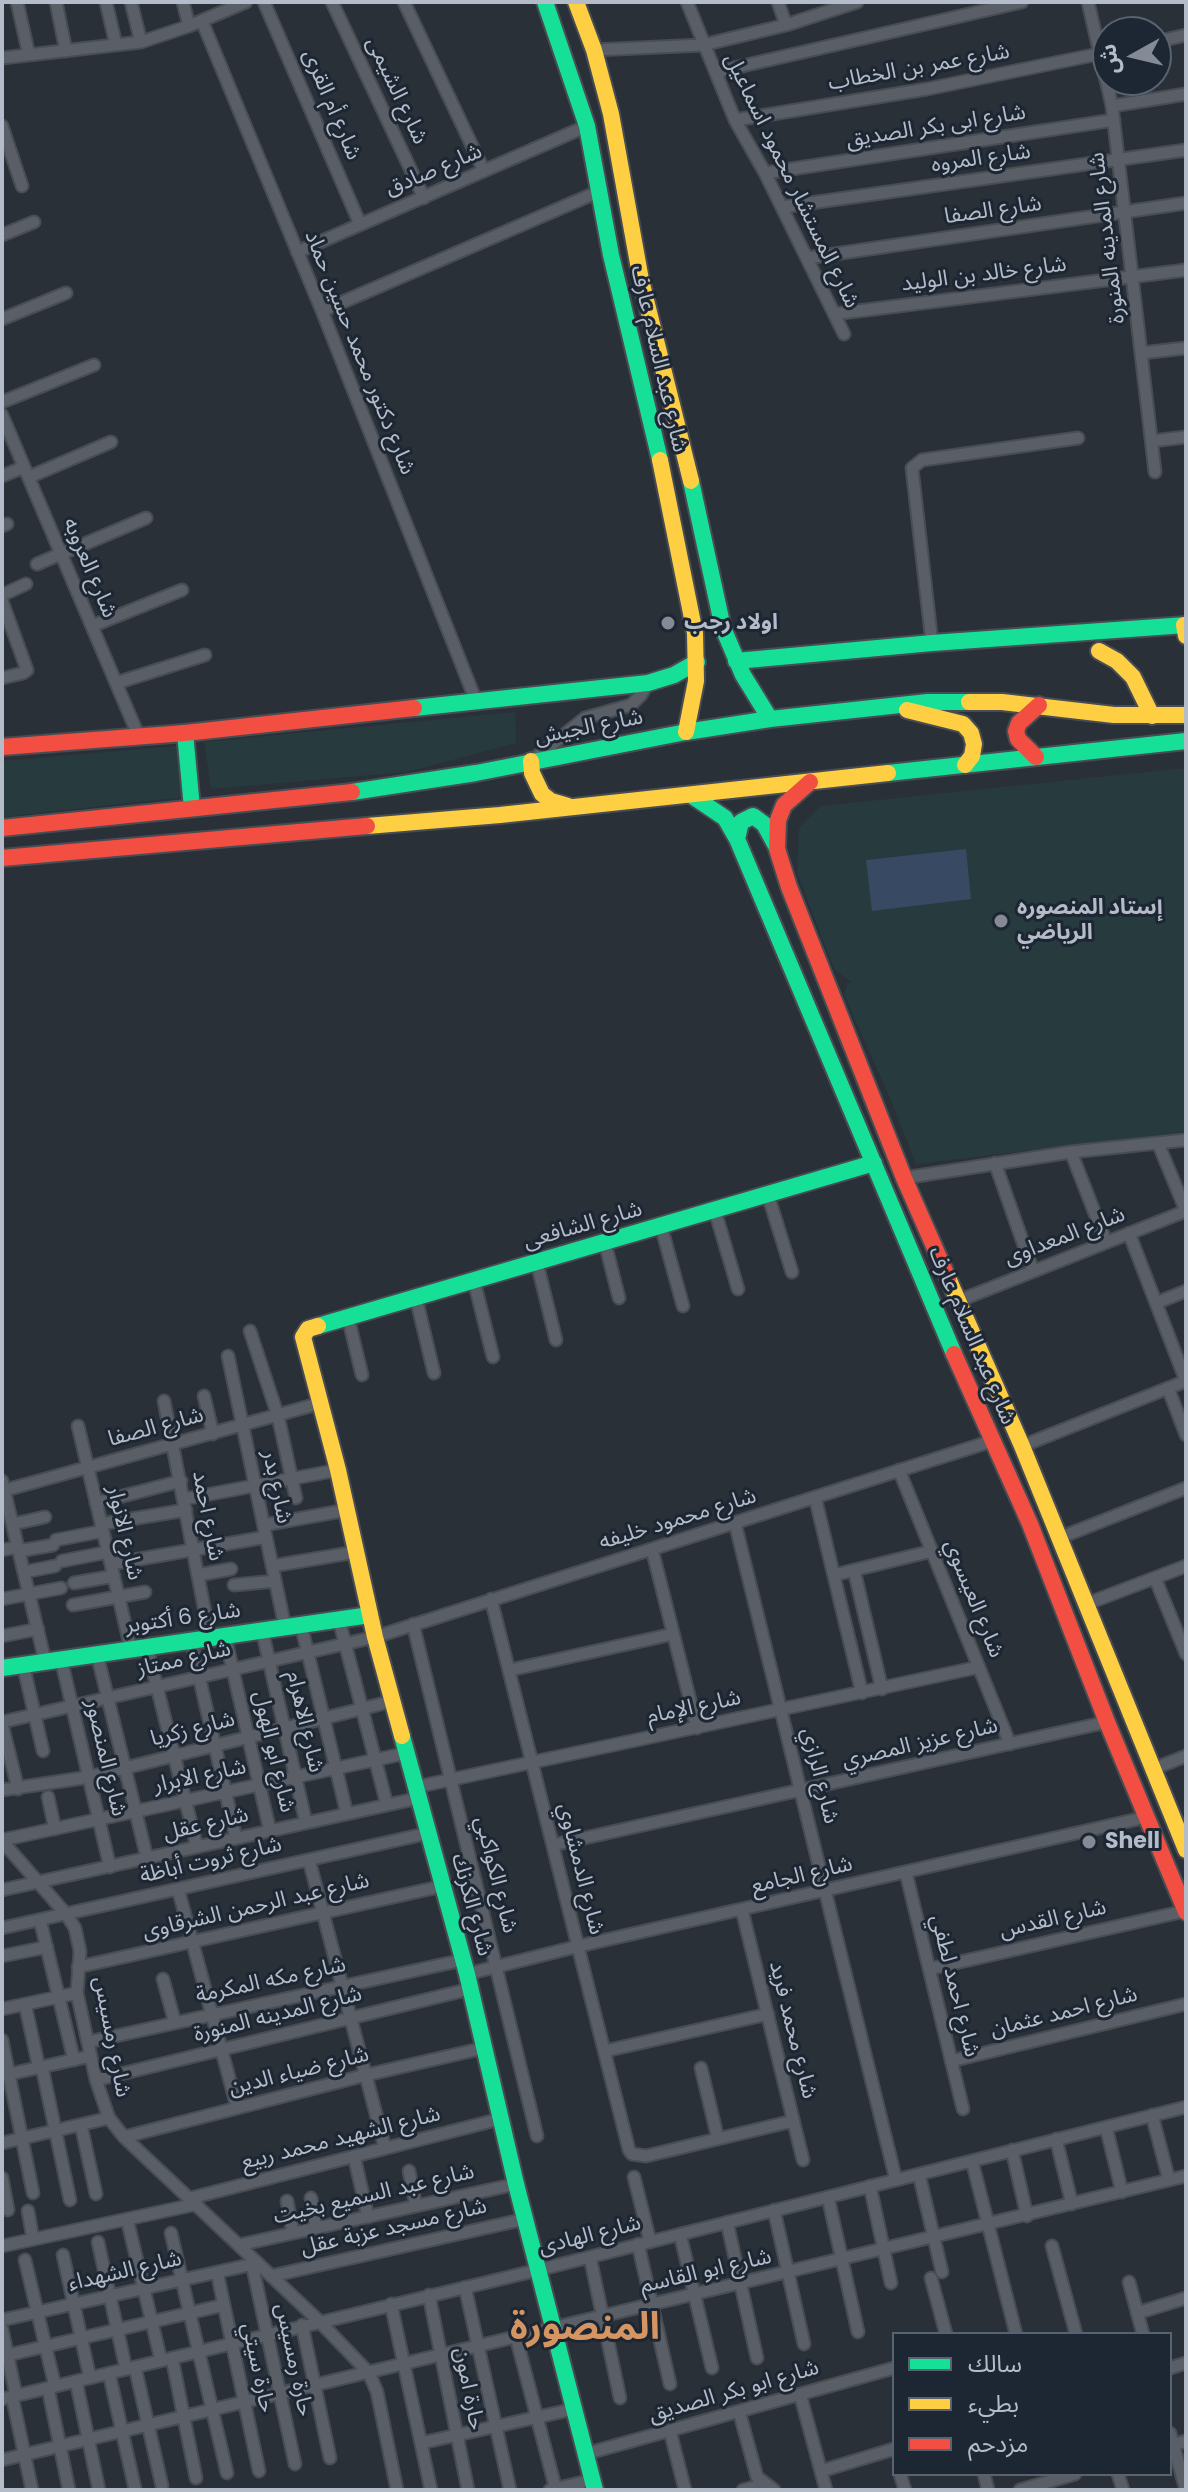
<!DOCTYPE html>
<html>
<head>
<meta charset="utf-8">
<style>
	body { margin:0 }
	#map { position:relative; width:1188px; height:2492px; overflow:hidden; background:#2a3038; font-family:Poppins,"Noto Sans Arabic",sans-serif }
	canvas { display:block }
	.frame { position:absolute; inset:0; border:4px solid #b4bcc9; pointer-events:none }
	.legend { position:absolute; left:892px; top:2332px; width:280px; height:144px; box-sizing:border-box; background:#1d2633; border:2px solid #59626f; margin:0; padding:10px 14px; list-style:none; font-size:24px; color:#b4bcc9 }
	.legend li { display:flex; align-items:center; gap:16px; height:40px }
	.legend b { width:40px; border:2px solid #59626f }
	.north { position:absolute; left:1092px; top:16px; width:80px; height:80px; box-sizing:border-box; background:#1d2633; border:2px solid #59626f; border-radius:50%; rotate:262deg; font-size:22px; font-weight:700; line-height:32px; text-align:center; color:#b4bcc9 }
	.north::after { content:''; display:block; margin:auto; width:28px; height:36px; background:#848b96; clip-path:polygon(50% 0,100% 100%,50% 72%,0 100%) }
</style>
</head>
<body>
<div id="map">
<canvas width="1188" height="2492"></canvas>
<div class="frame"></div>
<ul class="legend">
<li><b style="height:10px;background:#16e098"></b>سالك</li>
<li><b style="height:10px;background:#ffcf43"></b>بطيء</li>
<li><b style="height:10px;background:#f24e42"></b>مزدحم</li>
</ul>
<div class="north">ش</div>
</div>
<script>
const g = document.querySelector('canvas').getContext('2d');
g.lineJoin = 'round';
function fill(path, color) { g.fillStyle = color; g.fill(path, 'evenodd'); }
const shape = rows => new Path2D(rows.map(r => 'M' + r).join(''));
function strokePath(path, color, width, dash) { g.strokeStyle = color; g.lineWidth = width; g.lineCap = dash ? 'butt' : 'round'; g.setLineDash(dash || []); g.stroke(path); }
function drawText(font, color, halo, rows, align = 'center') {
  g.font = font + ' Poppins,"Noto Sans Arabic",sans-serif'; g.lineWidth = 6; g.setLineDash([]); g.textBaseline = 'middle'; g.strokeStyle = halo; g.fillStyle = color; for (const [text, x, y, turn = 0] of rows) {
    g.save(); g.translate(x, y); g.rotate((+turn || 0) * Math.PI / 180); g.textAlign = isNaN(turn) ? turn : align; if (halo) g.strokeText(text, 0, 0); g.fillText(text, 0, 0); g.restore();
  }
}
const green = shape([
	[515,712,516,743,407,772,211,789,204,742],
	[176,746,184,797,2,817,2,761],
	[1186,768,1186,1132,916,1164,890,1098,844,995,847,984,851,982,834,969,797,873,799,828,821,806]
]);
const water = shape([
	[966,849,971,899,872,911,866,860]
]);
const street = shape([
	[17,2,29,55],
	[56,2,66,51],
	[106,2,116,45],
	[131,2,141,42],
	[183,2,189,26],
	[264,2,360,224],
	[332,2,424,198],
	[404,2,484,171],
	[687,2,735,120,765,173,844,334],
	[778,2,786,25],
	[1088,2,1112,106,1155,472],
	[202,21,322,311,476,701],
	[1156,42,1186,35],
	[594,50,703,45,786,25,857,2],
	[2,58,141,42,189,26,246,2],
	[716,72,1022,2],
	[1112,106,1186,94],
	[735,120,927,89,1108,52],
	[2,126,22,186],
	[765,173,1114,120],
	[782,207,1186,150],
	[2,235,34,222],
	[297,252,587,126],
	[807,258,1186,203],
	[322,311,600,191],
	[834,314,1186,270],
	[2,319,66,293],
	[1141,353,1186,348],
	[2,402,94,365],
	[2,415,139,737],
	[1152,441,1186,437],
	[2,476,24,467],
	[29,477,111,442],
	[2,526,7,524],
	[37,564,146,518],
	[2,595,26,584],
	[2,601,27,670,23,673,2,678],
	[92,626,182,590],
	[932,643,912,468,922,460,1078,438],
	[116,683,205,655],
	[535,758,585,718,631,705,641,695,648,683],
	[1071,1152,1106,1242],
	[995,1163,1033,1271],
	[904,1178,1071,1152,1186,1140],
	[768,1195,792,1272],
	[715,1211,738,1289],
	[661,1226,683,1306],
	[605,1243,619,1298],
	[537,1263,556,1340],
	[474,1281,493,1357],
	[416,1298,434,1373],
	[958,1301,1186,1211,1158,1143],
	[1156,1303,1186,1291],
	[348,1317,362,1375],
	[250,1331,278,1416,296,1498],
	[228,1356,285,1627],
	[1168,1388,1186,1435],
	[204,1396,213,1434],
	[164,1401,210,1638],
	[78,1426,131,1649],
	[1022,1446,1186,1381,1129,1233],
	[899,1470,1010,1744],
	[2,1481,45,1661],
	[2,1491,321,1403],
	[815,1497,862,1693],
	[184,1499,338,1470],
	[96,1503,181,1481],
	[735,1523,896,2180],
	[13,1524,45,1517],
	[101,1524,186,1510],
	[264,1525,347,1510],
	[1059,1538,1186,1488],
	[56,1540,103,1531],
	[652,1549,697,1728],
	[2,1550,18,1547],
	[19,1551,53,1545],
	[62,1561,108,1552],
	[111,1564,266,1537],
	[272,1566,356,1552],
	[854,1570,882,1689],
	[24,1572,55,1566],
	[198,1575,231,1569],
	[834,1575,932,1551],
	[1155,1578,1186,1654],
	[74,1583,114,1576],
	[234,1585,275,1581],
	[2,1599,61,1588],
	[491,1599,629,2150,632,2154,646,2156,793,2121],
	[1086,1604,1186,1566],
	[73,1605,145,1592],
	[339,1620,387,1805],
	[413,1624,537,2136],
	[301,1625,347,1814],
	[262,1630,306,1823],
	[2,1636,38,1629],
	[225,1636,270,1831],
	[191,1641,236,1838],
	[147,1647,197,1847],
	[97,1654,147,1858],
	[61,1659,110,1867],
	[23,1664,43,1751],
	[510,1670,673,1634],
	[2,1722,375,1637,992,1441],
	[2,1724,18,1789],
	[1153,1769,1186,1756],
	[416,1787,979,1667],
	[2,1790,89,1777,393,1701],
	[48,1797,55,1829],
	[2,1840,407,1753],
	[2,1841,66,1914,75,1928,80,1951,77,1993,96,2080,109,2118,124,2137,319,2321,369,2373,377,2392,397,2490],
	[553,1845,1107,1722],
	[309,1860,385,2148],
	[906,1873,963,2109],
	[178,1889,237,2107],
	[2,1890,419,1798],
	[742,1910,803,2160],
	[40,1920,74,2060],
	[2,1928,429,1833],
	[2,1956,47,1947],
	[78,1967,443,1886],
	[929,1969,1185,1911],
	[467,1974,579,1946,1147,1817],
	[163,1979,175,2023],
	[25,2004,39,2068],
	[2,2009,77,1993],
	[2,2040,33,2193],
	[88,2042,463,1960],
	[605,2051,768,2014],
	[951,2061,1186,2004],
	[42,2067,70,2200],
	[701,2068,718,2139],
	[5,2075,91,2056],
	[96,2080,470,1989],
	[1152,2115,1169,2180],
	[81,2125,96,2194],
	[1106,2127,1122,2192],
	[124,2137,366,2075,484,2048],
	[1056,2139,1072,2204],
	[2,2143,109,2118],
	[1012,2150,1027,2216],
	[354,2156,368,2217],
	[972,2161,1016,2334],
	[409,2171,416,2206],
	[919,2174,942,2272],
	[634,2177,650,2241],
	[2,2178,8,2210],
	[870,2186,891,2283],
	[828,2197,858,2332],
	[191,2198,500,2119],
	[311,2198,316,2228],
	[287,2201,293,2233],
	[774,2210,804,2344],
	[28,2211,33,2239],
	[127,2219,161,2360],
	[727,2222,757,2358],
	[171,2233,227,2473],
	[680,2234,712,2368],
	[98,2242,126,2369],
	[638,2244,670,2384],
	[239,2245,516,2184],
	[2,2246,197,2204],
	[1052,2246,1076,2334],
	[63,2255,90,2378],
	[590,2257,620,2398],
	[25,2260,55,2386],
	[252,2264,295,2464],
	[217,2272,259,2471],
	[271,2276,525,2219],
	[931,2278,946,2334],
	[1129,2282,1143,2334],
	[465,2287,510,2490],
	[429,2295,468,2490],
	[391,2304,431,2490],
	[1137,2313,1186,2298],
	[2,2320,258,2263],
	[302,2325,330,2458],
	[2,2329,16,2395],
	[516,2337,556,2490],
	[8,2355,224,2305],
	[172,2358,196,2478],
	[135,2367,162,2486],
	[1170,2368,1186,2363],
	[109,2373,135,2489],
	[76,2381,99,2490],
	[48,2388,69,2490],
	[800,2394,826,2490],
	[12,2396,32,2490],
	[2,2399,538,2270,1186,2107],
	[739,2411,757,2477,774,2490],
	[670,2431,685,2490],
	[1170,2433,1186,2490],
	[421,2443,574,2409],
	[1170,2446,1186,2441],
	[585,2454,894,2368],
	[2,2460,1186,2176],
	[821,2471,894,2449],
	[900,2474,905,2490],
	[984,2474,988,2490],
	[1118,2474,1123,2490],
	[550,2490,592,2480],
	[743,2490,766,2484],
	[1020,2490,1075,2474]
]);
const fast = shape([
	[545,2,587,126,611,255,660,460],
	[691,481,723,628,743,675,770,719],
	[736,661,932,643,1186,625],
	[414,708,648,683,674,675,697,662],
	[185,733,192,808],
	[888,773,1186,741],
	[352,792,476,773,686,732,770,719,928,702,969,702],
	[691,795,725,818,737,839,954,1354],
	[737,839,741,822,753,816,764,824,776,846],
	[318,1326,874,1163],
	[2,1668,370,1615],
	[402,1736,467,1974,516,2184,595,2490]
]);
const slow = shape([
	[576,2,594,50,611,114,641,280,691,481],
	[660,460,695,633,696,681,686,732],
	[1184,625,1186,636],
	[1099,651,1117,661,1133,677,1152,716],
	[969,702,1002,702,1114,715,1186,715],
	[907,710,963,724,971,733,974,744,972,756,965,765],
	[531,761,532,773,542,794,551,801,568,806],
	[367,826,500,815,888,773],
	[948,1278,1022,1446,1186,1850],
	[318,1326,308,1329,303,1337,338,1470,375,1637,402,1736]
]);
const jam = shape([
	[2,747,185,733,414,708],
	[1036,757,1018,739,1016,731,1019,723,1039,705],
	[810,782,784,805,778,820,777,849,789,887,904,1178,948,1278],
	[2,828,352,792],
	[2,858,367,826],
	[954,1354,1030,1524,1107,1722,1186,1912]
]);
const markers = [
	[668,623,8,"#848b96"],
	[1001,921,8,"#848b96"],
	[1089,1842,8,"#848b96"]
];
const streetNames = [
	["شارع عمر بن الخطاب",919,68,-10],
	["شارع الشيمى",396,91,65],
	["شارع أم القرى",331,105,67],
	["شارع ابى بكر الصديق",936,127,-9],
	["شارع المروه",981,159,-8],
	["شارع صادق",434,171,-23],
	["شارع المستشار محمود اسماعيل",791,181,64],
	["شارع الصفا",993,211,-8],
	["شارع المدينه المنورة",1108,238,-97],
	["شارع خالد بن الوليد",984,275,-7],
	["شارع دكتور محمد حسين حماد",359,353,68],
	["شارع عبد السلام عارف",658,359,77],
	["شارع العروبه",89,568,67],
	["شارع الجيش",589,728,-11],
	["شارع الشافعى",583,1226,-16],
	["شارع المعداوى",1065,1237,-21],
	["شارع عبد السلام عارف",971,1336,67],
	["شارع الصفا",156,1428,-15],
	["شارع بدر",276,1487,78],
	["شارع احمد",207,1516,79],
	["شارع محمود خليفه",678,1520,-17],
	["شارع الانوار",124,1533,77],
	["شارع العيسوي",973,1599,68],
	["شارع 6 أكتوبر",183,1619,-8],
	["شارع ممتاز",184,1660,-13],
	["شارع الإمام",694,1708,-12],
	["شارع الاهرام",304,1722,77],
	["شارع زكريا",193,1730,-14],
	["شارع عزيز المصري",920,1744,-13],
	["شارع ابو الهول",273,1752,77],
	["شارع المنصور",105,1758,77],
	["شارع الرازي",819,1776,76],
	["شارع الابرار",200,1777,-12],
	["شارع عقل",206,1825,-13],
	["شارع ثروت أباظة",211,1861,-13],
	["شارع الدمشاوي",580,1869,76],
	["شارع الكواكبي",495,1875,76],
	["شارع الجامع",802,1876,-13],
	["شارع الكرنك",471,1905,75],
	["شارع عبد الرحمن الشرقاوى",256,1907,-13],
	["شارع القدس",1053,1920,-13],
	["شارع مكه المكرمة",271,1981,-12],
	["شارع احمد لطفي",954,1986,76],
	["شارع احمد عثمان",1064,2013,-14],
	["شارع المدينه المنورة",278,2015,-14],
	["شارع محمد فريد",792,2030,76],
	["شارع رمسيس",111,2037,79],
	["شارع ضياء الدين",299,2072,-14],
	["شارع الشهيد محمد ربيع",341,2139,-14],
	["شارع عبد السميع بخيت",374,2195,-13],
	["شارع مسجد عزبة عقل",394,2228,-13],
	["شارع الهادى",590,2236,-14],
	["شارع الشهداء",125,2272,-13],
	["شارع ابو القاسم",706,2272,-13],
	["حارة رمسيس",293,2360,78],
	["حارة سيتي",257,2368,78],
	["حارة امون",468,2389,79],
	["شارع ابو بكر الصديق",734,2392,-16]
];
const poiNames = [
	["اولاد رجب",684,623],
	["إستاد المنصوره",1017,908],
	["الرياضي",1017,933],
	["Shell",1105,1842]
];
const townNames = [
	["المنصورة",585,2329]
];
fill(green, '#273a3e');
fill(water, '#384963');
strokePath(street, '#484c53', 15);
strokePath(fast, '#484c53', 20);
strokePath(slow, '#484c53', 20);
strokePath(jam, '#484c53', 20);
strokePath(street, '#5a5e66', 11);
strokePath(fast, '#16e098', 16);
strokePath(slow, '#ffcf43', 16);
strokePath(jam, '#f24e42', 16);
for (const [x, y, r, color] of markers) { const dot = new Path2D(); dot.arc(x, y, r, 0, 2 * Math.PI); g.fillStyle = color; g.fill(dot); strokePath(dot, '#1d2633', 3); }
drawText('22px', '#b4bcc9', '#1d2633', streetNames);
drawText('bold 22px', '#b4bcc9', '#1d2633', poiNames, 'left');
drawText('bold 38px', '#d59563', '#1d2633', townNames);
</script>
</body>
</html>
